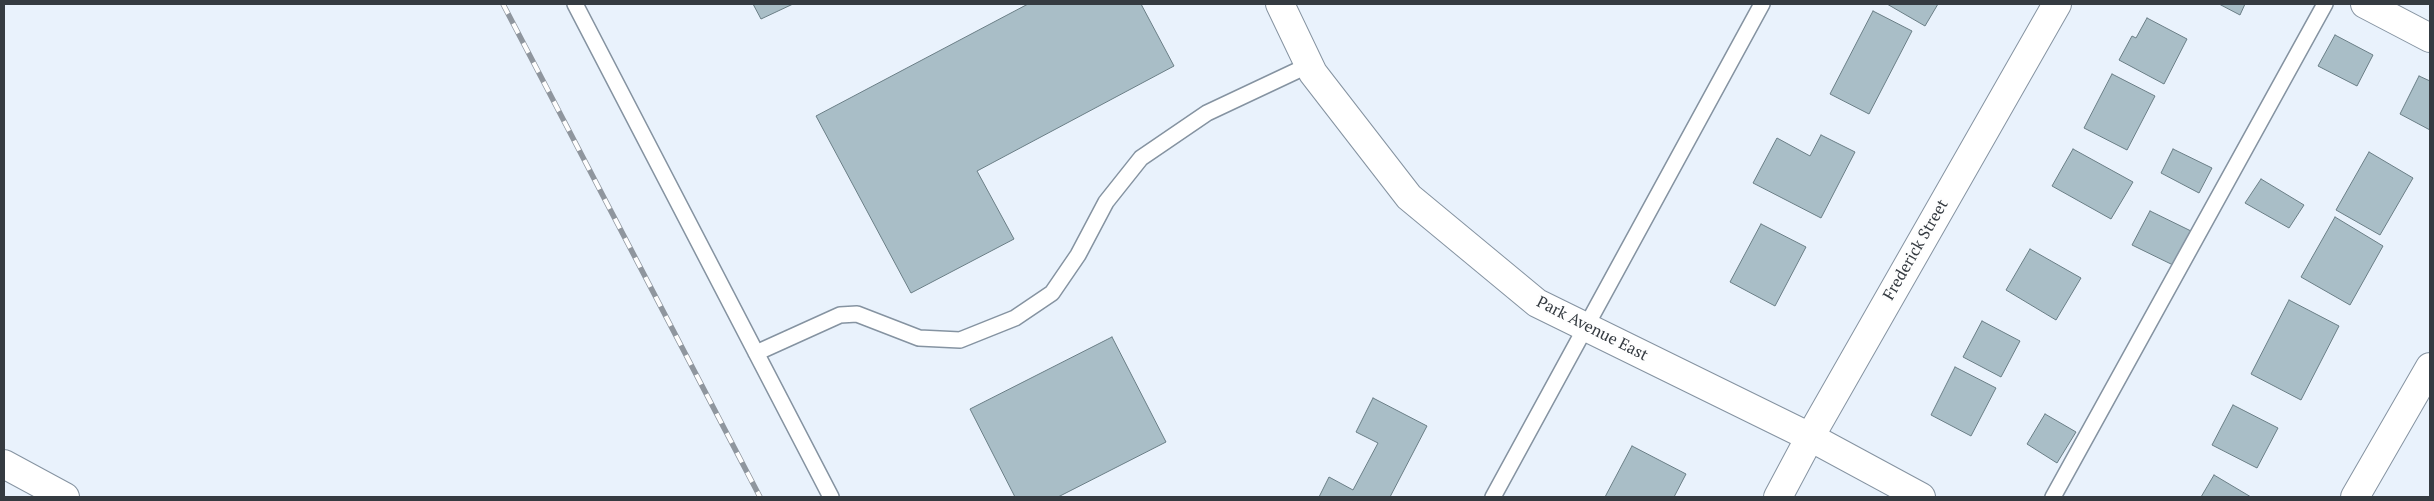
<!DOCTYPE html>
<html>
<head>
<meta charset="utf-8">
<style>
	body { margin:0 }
	#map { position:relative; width:2434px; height:501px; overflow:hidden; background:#e9f2fc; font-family:"PT Serif",serif }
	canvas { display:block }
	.frame { position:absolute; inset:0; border:5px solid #353b41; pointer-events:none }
</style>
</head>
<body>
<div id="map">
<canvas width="2434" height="501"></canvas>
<div class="frame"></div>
</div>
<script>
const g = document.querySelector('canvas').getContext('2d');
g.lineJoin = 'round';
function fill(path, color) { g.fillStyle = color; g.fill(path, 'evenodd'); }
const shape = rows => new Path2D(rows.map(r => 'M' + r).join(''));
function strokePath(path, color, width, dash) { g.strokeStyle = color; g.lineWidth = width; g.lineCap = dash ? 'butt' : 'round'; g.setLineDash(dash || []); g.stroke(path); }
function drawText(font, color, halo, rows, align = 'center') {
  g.font = font + ' "PT Serif",serif'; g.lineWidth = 5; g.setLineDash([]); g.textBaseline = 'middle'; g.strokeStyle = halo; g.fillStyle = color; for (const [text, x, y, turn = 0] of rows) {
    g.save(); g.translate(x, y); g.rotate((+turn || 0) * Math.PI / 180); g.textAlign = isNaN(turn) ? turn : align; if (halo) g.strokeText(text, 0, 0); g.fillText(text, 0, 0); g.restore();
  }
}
const building = shape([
	[753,4,793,4,761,19,753,4],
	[1028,4,1141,4,1174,66,977,171,1014,239,911,293,816,116,1028,4],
	[1887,4,1938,4,1925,26,1887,4],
	[2219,4,2245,4,2240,15,2219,4],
	[1873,11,1912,31,1869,114,1830,94,1873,11],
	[2147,18,2187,39,2164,84,2119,60,2132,36,2136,38,2147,18],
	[2335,35,2373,55,2357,86,2318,66,2335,35],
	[2112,74,2155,96,2127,150,2084,128,2112,74],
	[2419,76,2430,81,2430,130,2400,114,2419,76],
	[1821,135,1855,152,1821,218,1753,183,1777,138,1810,156,1821,135],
	[2073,149,2133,182,2111,219,2052,186,2073,149],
	[2173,149,2212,168,2199,193,2161,173,2173,149],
	[2369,152,2413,178,2380,235,2336,210,2369,152],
	[2261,179,2304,205,2289,228,2245,203,2261,179],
	[2150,211,2191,231,2173,265,2132,245,2150,211],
	[2335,217,2383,246,2350,305,2301,277,2335,217],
	[1761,224,1806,247,1775,306,1730,282,1761,224],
	[2030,249,2081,278,2056,320,2006,290,2030,249],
	[2289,300,2339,326,2301,400,2251,374,2289,300],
	[1982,321,2020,341,2001,377,1963,357,1982,321],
	[1112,337,1166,442,1058,497,1015,497,970,409,1112,337],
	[1955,367,1996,388,1971,436,1931,415,1955,367],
	[1373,398,1427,426,1390,497,1319,497,1329,477,1353,490,1378,443,1356,432,1373,398],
	[2233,405,2278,428,2257,468,2212,445,2233,405],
	[2045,414,2076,432,2057,463,2027,444,2045,414],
	[1632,446,1686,474,1674,497,1605,497,1632,446],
	[2214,475,2251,497,2201,497,2214,475]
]);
const lane = shape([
	[575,4,831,497],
	[756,353,840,315,857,314,919,338,960,340,1015,318,1052,293,1078,255,1106,202,1141,158,1207,113,1309,65],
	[1493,497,1762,4],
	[2053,497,2325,4]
]);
const street = shape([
	[2365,4,2430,38],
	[4,464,65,497],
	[1778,497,1810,437,2057,4],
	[2355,497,2430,367]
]);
const secondary = shape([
	[1280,4,1313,73,1409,197,1537,303,1810,437,1921,497]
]);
const rail = shape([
	[503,4,760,497]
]);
const streetNames = [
	["Frederick Street",1916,250,-60],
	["Park Avenue East",1592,329,27]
];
fill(building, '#a9bec7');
strokePath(building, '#6a7e86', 1);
strokePath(lane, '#8593a1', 18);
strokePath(street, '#8593a1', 30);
strokePath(secondary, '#8593a1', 30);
strokePath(lane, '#fff', 15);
strokePath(street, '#fff', 28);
strokePath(secondary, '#fff', 28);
strokePath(rail, '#8f969e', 5.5);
strokePath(rail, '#fefefe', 4, [11]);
drawText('16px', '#353b41', '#fefefe', streetNames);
</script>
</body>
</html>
